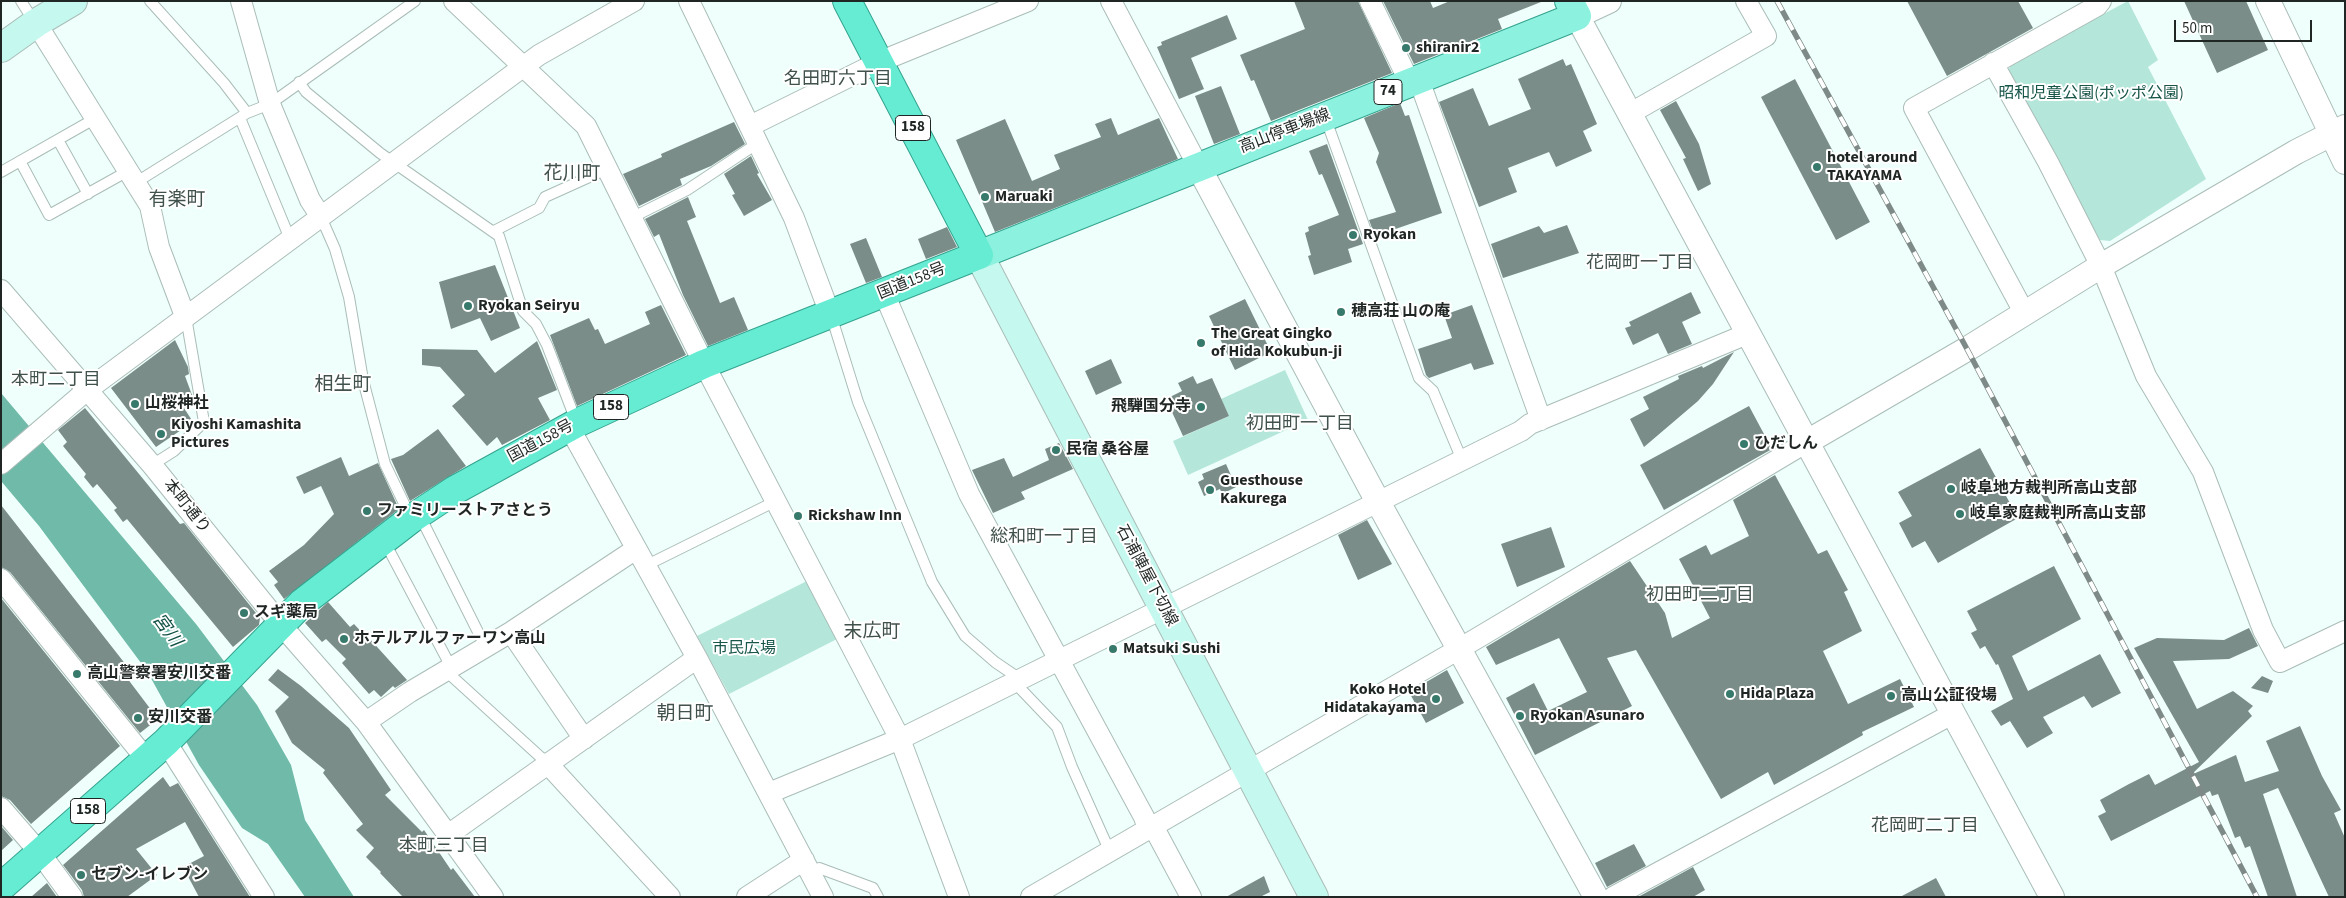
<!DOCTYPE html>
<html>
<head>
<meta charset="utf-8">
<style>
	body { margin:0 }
	#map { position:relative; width:2346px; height:898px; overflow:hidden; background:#effffb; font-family:"Source Sans 3",sans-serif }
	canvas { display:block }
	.frame { position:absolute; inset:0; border:2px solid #1f2624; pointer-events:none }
	.scale { position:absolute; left:2174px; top:20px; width:138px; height:22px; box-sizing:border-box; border:2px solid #1f2624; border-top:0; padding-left:6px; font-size:15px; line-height:18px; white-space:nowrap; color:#1f2624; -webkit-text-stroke:4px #fff; paint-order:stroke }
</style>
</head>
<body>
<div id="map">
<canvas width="2346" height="898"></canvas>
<div class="frame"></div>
<div class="scale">50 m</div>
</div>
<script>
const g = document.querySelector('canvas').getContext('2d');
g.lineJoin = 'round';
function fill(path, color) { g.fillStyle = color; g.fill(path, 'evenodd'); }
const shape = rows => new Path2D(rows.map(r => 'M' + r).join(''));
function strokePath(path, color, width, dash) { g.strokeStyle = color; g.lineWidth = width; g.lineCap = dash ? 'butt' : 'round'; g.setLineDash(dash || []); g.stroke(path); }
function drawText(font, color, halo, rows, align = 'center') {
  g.font = font + ' "Source Sans 3","Noto Sans JP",sans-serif'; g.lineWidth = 4; g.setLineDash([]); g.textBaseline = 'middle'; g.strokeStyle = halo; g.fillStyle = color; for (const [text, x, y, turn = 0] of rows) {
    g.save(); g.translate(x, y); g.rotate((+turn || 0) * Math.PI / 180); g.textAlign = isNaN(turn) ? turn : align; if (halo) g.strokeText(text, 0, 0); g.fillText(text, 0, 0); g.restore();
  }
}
const green = shape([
	[2128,1,2158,60,2148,67,2206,179,2110,241,2100,240,2008,72,2011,63],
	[1285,370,1308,420,1188,475,1173,441,1229,416,1221,399],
	[807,581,837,639,729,694,697,636]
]);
const water = shape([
	[1,393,196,624,257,705,291,765,305,820,354,897,305,897,268,844,242,828,199,765,147,671,39,526,1,481]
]);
const building = shape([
	[1294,1,1358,1,1392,73,1271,121,1254,80,1251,81,1240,55,1305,29],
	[1383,1,1430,1,1433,8,1450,1,1541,2,1498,19,1502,29,1414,64],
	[1907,1,2018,1,2033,28,1947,76],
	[2184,1,2246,1,2268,50,2217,73],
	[1227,15,1237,39,1191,58,1204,89,1179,99,1157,47,1162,45,1161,42],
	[1563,59,1566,66,1571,64,1597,124,1583,131,1592,151,1556,167,1549,152,1508,168,1517,192,1479,207,1439,102,1473,88,1489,126,1531,109,1518,79],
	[1795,79,1870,222,1836,240,1761,97],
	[1221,86,1240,134,1214,144,1195,96],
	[1676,101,1699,144,1711,184,1698,191,1683,159,1686,158,1660,110],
	[1400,103,1405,116,1409,115,1442,213,1375,236,1369,220,1396,212,1376,162,1379,153,1364,118],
	[1111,118,1118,135,1159,118,1178,159,995,232,956,140,1005,119,1032,181,1060,169,1054,155,1101,137,1095,124],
	[734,122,745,144,711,166,680,179,682,185,639,206,623,174,662,157,661,154],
	[1327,144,1363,244,1348,249,1352,262,1314,275,1308,256,1311,255,1305,233,1309,231,1308,227,1339,215,1322,174,1319,175,1309,151],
	[751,156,759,173,757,174,772,200,744,216,732,195,735,194,724,174],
	[688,197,696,217,687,221,720,303,734,297,748,330,708,346,683,295,659,234,654,237,645,219],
	[1567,225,1579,253,1503,278,1491,244,1539,226,1544,233],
	[947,227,957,247,926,259,918,239],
	[866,238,882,277,866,283,850,244],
	[495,265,520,328,491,341,480,318,451,329,439,282],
	[1691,292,1701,313,1682,322,1692,344,1668,354,1658,333,1633,345,1625,328,1631,326,1629,322],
	[1245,299,1271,352,1235,370,1209,316],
	[661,305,686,355,577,406,550,335,589,318,595,330,598,329,605,344,650,324,645,312],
	[1472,305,1494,364,1474,370,1471,363,1429,378,1426,375,1418,349,1452,338,1444,315],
	[175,340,188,367,189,374,185,376,192,395,189,396,193,405,184,408,193,422,156,447,111,388],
	[537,341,557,390,538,398,550,420,502,445,497,437,487,446,452,406,465,395,440,367,422,365,422,349,477,350,495,373],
	[1734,352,1713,384,1698,401,1644,447,1630,419,1649,409,1643,397,1679,379,1678,376,1702,366,1703,368],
	[1111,359,1122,383,1096,395,1085,371],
	[1193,376,1197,384,1212,378,1229,416,1183,436,1166,399,1182,391,1178,383],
	[1749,406,1772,449,1664,510,1640,465],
	[85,408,180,524,184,523,260,618,259,625,233,647,127,519,123,522,114,510,117,508,97,484,93,488,84,477,86,474,63,446,67,442,58,430],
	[438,429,466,466,410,501,391,459,403,455],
	[1059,443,1073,469,1021,492,1025,499,993,513,972,470,1004,458,1013,477,1049,460,1045,449],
	[1980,448,2018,518,1938,563,1925,541,1912,548,1899,523,1912,516,1898,492],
	[341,457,349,476,378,463,399,509,284,599,274,585,278,582,269,571,304,545,334,514,321,486,304,494,296,477],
	[1226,464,1236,487,1222,494,1220,489,1204,496,1198,482,1204,479,1202,474],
	[1775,475,1818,554,1827,550,1848,590,1844,592,1862,631,1823,651,1848,704,1900,679,1914,707,1862,732,1863,735,1774,785,1768,772,1721,799,1636,650,1607,658,1632,706,1535,755,1506,698,1534,683,1548,711,1587,692,1559,638,1496,665,1486,647,1630,561,1665,613,1672,638,1710,618,1679,559,1706,545,1711,555,1749,536,1733,500],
	[1,505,130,670,124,674,158,719,140,733,10,572,1,567],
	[1367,520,1392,564,1358,580,1338,535],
	[1551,527,1565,567,1517,587,1501,544],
	[2054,566,2081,619,2012,656,2028,691,2100,654,2121,693,2092,708,2084,696,2043,717,2053,733,2027,748,2010,721,2001,726,1991,711,2013,699,1998,664,1996,665,1985,646,1980,649,1971,633,1977,630,1967,611],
	[1,598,120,746,31,824,10,800,1,796],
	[328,602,350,627,354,624,368,639,369,638,407,680,395,688,393,686,381,697,374,690,369,694,342,663,346,659,326,639,322,642,305,623],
	[2249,628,2258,646,2229,659,2173,661,2197,709,2233,691,2253,706,2248,711,2252,716,2191,775,2236,755,2245,782,2279,771,2266,741,2300,726,2322,776,2341,810,2334,813,2345,838,2345,897,2329,897,2278,788,2263,794,2297,897,2268,897,2250,846,2245,848,2240,836,2235,838,2218,794,2212,796,2210,791,2111,841,2098,816,2106,812,2100,800,2129,784,2149,774,2155,785,2199,762,2134,648,2157,638,2224,640],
	[278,669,301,686,349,728,391,790,385,795,422,832,424,830,451,870,453,868,475,897,403,897,380,873,381,872,366,857,374,848,356,830,363,824,323,773,325,770,292,743,275,711,289,697,268,680],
	[1447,670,1464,703,1426,723,1409,692],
	[2262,676,2273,681,2268,693,2251,688],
	[163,777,170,787,178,783,250,897,199,897,183,867,204,856,185,822,136,849,157,875,127,897,84,897,82,890,63,865],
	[1,826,13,840,1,851],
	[1634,844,1646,866,1607,887,1595,863],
	[1693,867,1705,890,1693,897,1638,897],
	[1264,876,1270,892,1260,897,1226,897],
	[1936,878,1946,897,1900,897],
	[47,883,57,897,31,897]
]);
const service = shape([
	[21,1,35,23],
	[150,1,224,83,247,113],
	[299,82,306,92,380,153,499,236,523,311,536,324,547,345,576,421],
	[240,118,290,239],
	[1329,128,1419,378,1433,391,1462,460],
	[58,140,88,194],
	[20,161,49,215,128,171],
	[1,172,96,118],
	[135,183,247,113,270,104,415,1],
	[321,217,335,249,349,297,363,380,385,464,411,518],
	[631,218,687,190,758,143],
	[494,231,539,208,545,197,607,169],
	[831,315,858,402,932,582,965,636,995,662,1020,679],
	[152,465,174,451,204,422,186,317],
	[425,526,485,646],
	[390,552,451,667],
	[645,566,776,501],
	[446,671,547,763],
	[1014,682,1057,727,1072,767,1110,852],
	[810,872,819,868,873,888,878,897]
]);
const minor = shape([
	[241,1,270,104,310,200,321,217],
	[454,1,586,126,704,364,900,739,959,897],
	[689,1,794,218,830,314],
	[1111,1,1198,166],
	[1370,1,1410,83],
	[36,23,150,206,159,247,185,316],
	[1993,63,2048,162,2101,266,2146,376,2203,472,2263,630,2280,662,2345,631],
	[1419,80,1541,420],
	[1629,114,1766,36,1746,1],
	[750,126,879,62,1028,1],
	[1,290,152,465,282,626,366,722,493,897],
	[884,293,969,494,1144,817,1148,829],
	[2025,314,1914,108,2097,6,2101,1],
	[569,427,697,658,823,897],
	[1,464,86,391,539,55,634,1],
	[1,579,146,759],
	[511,632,584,739],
	[366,722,410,692,511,632,636,549],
	[166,742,264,897],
	[547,763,670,897],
	[769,793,900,739,1521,431,1530,424,1747,334],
	[1,808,40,853,72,897],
	[1153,826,1191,897],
	[448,835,697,658],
	[747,897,804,860],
	[1031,897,1459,649,1807,442],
	[1613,897,1954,713]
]);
const tertiary = shape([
	[1609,1,1577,16,2052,897],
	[2268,1,2345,162],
	[1198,166,1378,502,1596,897],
	[1807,442,1967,349,2101,266,2296,152,2345,127]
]);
const secondary = shape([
	[1,48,36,23,73,1],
	[979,255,1314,897]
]);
const primary = shape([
	[979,255,1577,16,1569,1]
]);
const trunk = shape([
	[1,887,166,742,302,603,411,519,455,490,577,423,704,364,979,255,847,1]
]);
const rail = shape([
	[1777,1,1967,349,2257,897]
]);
const markers = [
	[1406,48,5,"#37796b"],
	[1817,167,5,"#37796b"],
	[985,197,5,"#37796b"],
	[1353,235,5,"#37796b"],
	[468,306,5,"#37796b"],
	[1341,312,5,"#37796b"],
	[1201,343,5,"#37796b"],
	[135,404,5,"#37796b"],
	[1201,407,5,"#37796b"],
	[161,434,5,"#37796b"],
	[1744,444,5,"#37796b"],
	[1056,450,5,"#37796b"],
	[1951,489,5,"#37796b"],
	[1210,490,5,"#37796b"],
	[367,511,5,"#37796b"],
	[1960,514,5,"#37796b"],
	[798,516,5,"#37796b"],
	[244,613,5,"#37796b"],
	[344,639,5,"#37796b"],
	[1113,649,5,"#37796b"],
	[77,674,5,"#37796b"],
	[1730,694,5,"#37796b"],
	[1891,696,5,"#37796b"],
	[1436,699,5,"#37796b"],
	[1520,716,5,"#37796b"],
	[138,718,5,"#37796b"],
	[81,875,5,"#37796b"]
];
const shields = [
	[1388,92,28],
	[913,128,35],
	[611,407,35],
	[88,811,35]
];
const shieldNames = [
	["74",1388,92],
	["158",913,128],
	["158",611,407],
	["158",88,811]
];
const poiNames = [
	["shiranir2",1416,48],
	["hotel around",1827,158],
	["TAKAYAMA",1827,176],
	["Maruaki",995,197],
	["Ryokan",1363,235],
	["Ryokan Seiryu",478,306],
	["穂高荘 山の庵",1351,312],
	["The Great Gingko",1211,334],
	["of Hida Kokubun-ji",1211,352],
	["山桜神社",145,404],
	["飛騨国分寺",1191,407,"right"],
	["Kiyoshi Kamashita",171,425],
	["Pictures",171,443],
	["ひだしん",1754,444],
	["民宿 桑谷屋",1066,450],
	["Guesthouse",1220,481],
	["Kakurega",1220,499],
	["岐阜地方裁判所高山支部",1961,489],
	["ファミリーストアさとう",377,511],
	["岐阜家庭裁判所高山支部",1970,514],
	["Rickshaw Inn",808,516],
	["スギ薬局",254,613],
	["ホテルアルファーワン高山",354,639],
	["Matsuki Sushi",1123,649],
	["高山警察署安川交番",87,674],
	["Koko Hotel",1426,690,"right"],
	["Hidatakayama",1426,708,"right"],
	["Hida Plaza",1740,694],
	["高山公証役場",1901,696],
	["Ryokan Asunaro",1530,716],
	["安川交番",148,718],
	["セブン-イレブン",91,875]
];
const parkNames = [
	["昭和児童公園(ポッポ公園)",2091,94],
	["市民広場",744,649]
];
const streetNames = [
	["高山停車場線",1285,132,-21],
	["国道158号",912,282,-22],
	["国道158号",541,442,-28],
	["本町通り",186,507,51],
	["石浦陣屋下切線",1146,576,62]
];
const neighbourhoodNames = [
	["名田町六丁目",838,80],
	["花岡町一丁目",1640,264],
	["本町二丁目",56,381],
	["初田町一丁目",1300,425],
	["総和町一丁目",1044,538],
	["初田町二丁目",1700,596],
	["花岡町二丁目",1925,827],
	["本町三丁目",444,847]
];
const waterNames = [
	["宮川",166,631,54]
];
const quarterNames = [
	["花川町",572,175],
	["有楽町",177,201],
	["相生町",343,386],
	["末広町",872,633],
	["朝日町",685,715]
];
fill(green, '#b4e6d9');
fill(water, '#6fbaa9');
fill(building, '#7b8d88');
strokePath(service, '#aabdb8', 12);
strokePath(minor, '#aabdb8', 22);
strokePath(tertiary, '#aabdb8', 26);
strokePath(secondary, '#aabdb8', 30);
strokePath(primary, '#34a38f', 30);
strokePath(trunk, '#34a38f', 30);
strokePath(service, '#fff', 10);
strokePath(minor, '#fff', 20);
strokePath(tertiary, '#fff', 24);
strokePath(secondary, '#c5f8ee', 28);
strokePath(primary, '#8cf1de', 28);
strokePath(trunk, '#66ecd3', 28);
strokePath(rail, '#7e8a87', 5.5);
strokePath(rail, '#fff', 4, [11]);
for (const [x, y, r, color] of markers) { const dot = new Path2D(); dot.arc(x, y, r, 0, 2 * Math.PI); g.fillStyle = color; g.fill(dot); strokePath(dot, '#fff', 2); }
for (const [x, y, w] of shields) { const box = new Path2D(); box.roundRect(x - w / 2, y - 12.5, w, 25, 4); g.fillStyle = '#fff'; g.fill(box); strokePath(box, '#1f2624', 1); }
drawText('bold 15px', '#1f2624', null, shieldNames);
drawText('bold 16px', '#1f2624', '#fff', poiNames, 'left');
drawText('16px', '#18564a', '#fff', parkNames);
drawText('16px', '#1f2624', '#fff', streetNames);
drawText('18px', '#41514d', '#fff', neighbourhoodNames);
drawText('italic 18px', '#125246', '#fff', waterNames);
drawText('19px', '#41514d', '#fff', quarterNames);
</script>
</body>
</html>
